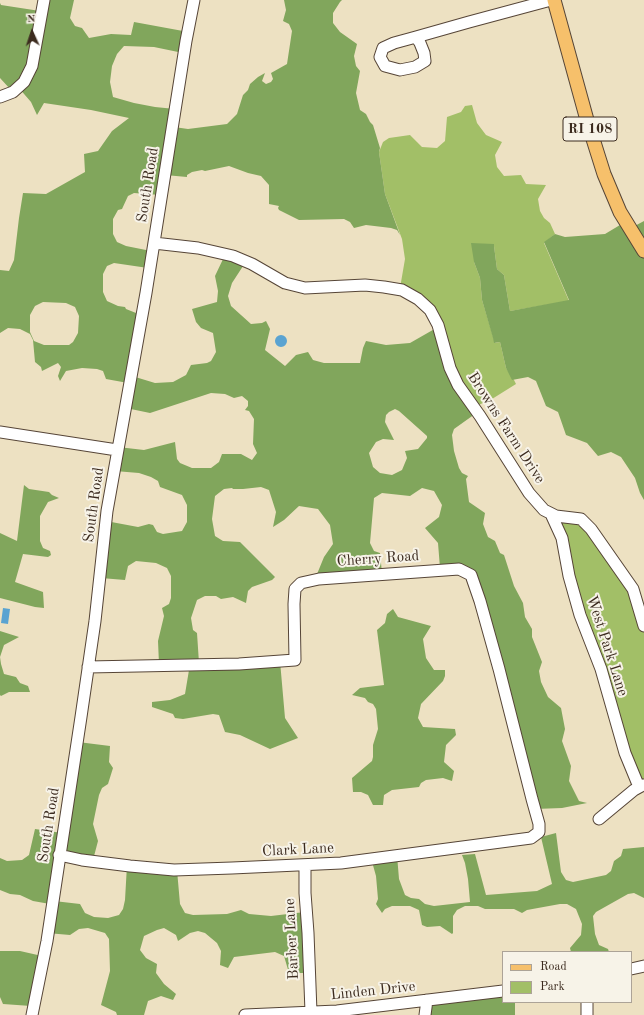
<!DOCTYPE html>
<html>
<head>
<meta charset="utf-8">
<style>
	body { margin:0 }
	#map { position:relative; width:644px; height:1015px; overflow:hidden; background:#ede1c2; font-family:"Old Standard TT",serif }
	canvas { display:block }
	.legend { position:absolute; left:502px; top:951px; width:130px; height:52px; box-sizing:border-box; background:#f7f3e8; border:1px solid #aca397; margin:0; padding:5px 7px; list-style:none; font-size:12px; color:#3b2a1e }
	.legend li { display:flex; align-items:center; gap:8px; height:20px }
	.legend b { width:20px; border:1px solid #aca397 }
	.north { position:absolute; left:12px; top:12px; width:40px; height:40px; -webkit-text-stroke:3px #f7f3e8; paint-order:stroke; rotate:357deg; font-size:11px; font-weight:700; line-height:16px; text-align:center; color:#3b2a1e }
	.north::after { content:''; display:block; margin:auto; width:14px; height:18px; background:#3b2a1e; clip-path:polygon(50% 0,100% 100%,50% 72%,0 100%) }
</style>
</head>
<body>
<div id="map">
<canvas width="644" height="1015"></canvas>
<ul class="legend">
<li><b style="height:5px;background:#f6c06b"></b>Road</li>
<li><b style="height:11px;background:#a2bf67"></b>Park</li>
</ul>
<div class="north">N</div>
</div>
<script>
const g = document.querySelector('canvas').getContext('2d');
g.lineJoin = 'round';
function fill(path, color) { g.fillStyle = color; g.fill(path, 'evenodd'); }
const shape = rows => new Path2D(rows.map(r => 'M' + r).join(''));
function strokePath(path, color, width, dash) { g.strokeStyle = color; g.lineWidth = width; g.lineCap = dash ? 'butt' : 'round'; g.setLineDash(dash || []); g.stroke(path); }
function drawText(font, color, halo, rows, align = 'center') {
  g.font = font + ' "Old Standard TT",serif'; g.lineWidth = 4; g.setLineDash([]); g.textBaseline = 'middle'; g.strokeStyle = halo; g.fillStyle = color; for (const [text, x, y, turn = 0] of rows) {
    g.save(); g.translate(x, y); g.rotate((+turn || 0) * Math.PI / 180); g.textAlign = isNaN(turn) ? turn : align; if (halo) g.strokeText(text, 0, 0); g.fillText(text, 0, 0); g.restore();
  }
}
const green = shape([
	[472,105,477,123,486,135,502,142,495,155,497,167,504,176,521,175,526,184,546,185,538,199,540,211,544,218,550,223,555,234,544,243,569,301,510,311,504,275,497,269,494,246,474,262,480,278,482,300,495,343,500,342,506,368,514,380,516,384,492,399,474,407,460,387,438,324,400,288,405,259,402,239,385,194,379,152,383,142,389,138,410,135,422,147,437,148,445,141,447,117,461,112,465,106],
	[556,516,581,519,621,572,644,626,644,784,625,753]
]);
const forest = shape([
	[43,0,74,0,70,18,75,26,82,28,89,38,111,34,131,35,134,22,183,31,183,53,154,47,124,46,117,54,112,66,110,82,113,97,134,103,155,107,175,109,174,127,188,129,227,124,237,114,243,95,248,90,250,84,258,77,265,73,262,81,266,84,271,82,273,79,271,73,287,64,292,31,289,24,283,21,286,10,284,0,342,0,340,2,333,13,333,23,340,32,357,44,354,56,356,66,360,71,356,93,360,110,366,114,370,122,373,125,380,148,379,152,385,194,400,235,397,230,391,228,366,225,354,228,350,222,344,219,299,220,279,210,278,208,279,206,269,204,269,185,261,176,248,173,229,166,205,171,202,170,192,172,187,175,187,177,165,175,160,195,134,193,128,196,122,209,118,210,113,219,113,234,117,242,126,246,151,251,148,268,114,263,107,266,103,274,103,292,107,301,118,306,125,307,126,309,141,315,132,376,155,383,173,382,186,375,191,365,207,363,211,361,216,352,213,333,201,328,196,322,192,309,217,302,218,291,215,276,224,257,245,263,232,283,228,296,231,306,251,324,262,323,266,321,270,329,265,350,285,366,296,355,308,352,313,360,324,363,360,363,363,348,366,341,386,345,410,343,438,327,475,414,454,429,452,435,454,451,459,468,462,473,468,476,466,479,469,502,485,513,483,524,488,537,495,541,500,553,504,555,514,586,523,603,525,617,532,629,532,637,542,662,539,671,541,682,548,697,561,708,565,729,562,741,571,766,569,781,579,801,587,803,562,808,535,809,470,575,440,568,438,543,425,528,439,517,442,505,434,491,422,488,410,496,382,493,374,498,370,543,374,551,380,553,382,573,315,579,324,557,333,544,330,525,318,509,299,506,284,520,273,527,276,512,269,490,261,487,243,489,233,489,232,488,224,489,215,496,212,519,215,536,223,541,240,542,275,577,272,580,252,587,248,591,246,603,233,597,221,599,216,596,205,596,197,600,191,618,193,630,197,633,199,663,280,661,285,718,298,738,270,749,240,735,225,732,219,715,213,714,183,719,175,718,173,714,152,707,152,702,170,700,185,694,190,664,159,664,158,641,164,616,162,608,169,604,171,598,171,576,167,568,156,563,136,561,128,566,125,580,101,578,106,521,138,527,149,524,153,525,157,532,163,534,182,531,187,522,187,505,182,495,160,487,158,481,151,477,139,473,115,471,118,447,144,450,175,442,177,459,180,463,192,468,211,468,219,462,222,454,241,454,252,460,257,453,253,444,254,419,249,411,245,410,248,406,248,401,242,396,234,398,225,394,211,393,150,413,126,408,128,383,106,379,103,371,97,369,82,368,66,371,60,381,58,376,61,367,58,363,42,371,41,367,35,362,33,340,30,334,20,329,8,328,0,333,0,270,9,271,14,260,19,218,23,193,46,194,85,172,84,154,98,151,112,131,129,118,91,110,44,103,37,115,31,102,18,87,11,90,0,78,0,3,1,5,40,11],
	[43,302,66,303,75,307,79,316,78,333,73,342,69,345,44,345,34,341,30,332,30,315,35,306],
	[395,409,399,411,427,436,427,438,418,449,405,451,407,458,402,470,392,475,380,473,373,467,369,453,376,442,383,439,394,440,385,422,386,415,389,412],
	[644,221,644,500,640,493,635,478,621,457,611,452,598,456,587,443,566,435,558,412,546,406,536,381,528,377,512,380,506,368,500,342,494,343,493,338,482,300,480,278,474,262,471,243,494,244,494,246,497,269,504,275,510,311,569,300,544,242,555,234,565,237,605,234,625,222,631,228],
	[24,485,29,489,49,492,52,495,59,498,48,502,40,516,40,541,43,548,50,551,51,555,48,557,23,554,15,582,43,592,44,608,35,607,0,598,0,533,17,541],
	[393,609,398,617,431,626,423,639,426,658,434,670,445,670,445,676,443,681,421,704,418,718,423,727,455,729,456,735,446,745,444,762,454,771,452,781,443,778,426,780,421,783,419,787,392,790,384,795,383,805,373,805,368,795,361,792,353,792,352,778,372,761,373,757,373,745,378,729,376,709,373,704,368,702,365,698,352,695,360,688,384,685,377,630,385,623,387,614],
	[0,631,19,637,4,645,0,657,1,664,4,674,16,677,20,683,28,686,30,692,9,692,1,696,0,695],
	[78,742,110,746,109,762,113,768,108,784,102,788,99,795,93,824,98,841,93,860,59,854,54,901,80,904,85,913,94,917,108,918,119,915,123,909,125,900,127,865,177,870,180,904,185,913,193,915,227,914,241,910,249,914,271,916,305,912,307,973,289,973,284,956,275,952,234,957,228,968,220,965,221,951,217,943,205,933,198,931,190,933,178,941,176,935,164,928,157,930,144,936,140,950,146,958,157,964,156,973,164,984,176,994,173,1000,161,996,148,1001,144,1015,117,1015,116,1012,101,1005,110,971,109,939,105,933,88,928,79,929,70,935,47,933,50,904,33,901,20,895,10,894,0,890,0,858,7,861,22,860,29,855,35,829,62,833],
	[556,833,561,872,566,880,573,882,606,875,611,871,614,861,621,856,623,849,644,847,644,898,634,893,628,894,596,912,593,916,595,934,599,945,608,949,609,952,571,952,570,948,581,935,582,924,576,909,567,904,560,904,527,910,522,913,514,909,485,909,478,906,465,906,457,910,453,916,453,933,452,934,440,926,427,927,422,925,419,910,410,906,392,906,385,909,382,913,376,904,378,899,376,876,371,858,397,855,399,879,405,895,411,898,419,899,425,904,434,906,470,902,468,879,465,863,462,855,475,854,486,895,537,891,552,884,541,837],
	[0,951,20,951,42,956,31,1006,3,1004,0,997],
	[503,990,503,1002,515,1002,515,1015,424,1015,426,1003]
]);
const water = shape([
	'275 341a6 6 0 1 1 12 0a6 6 0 1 1-12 0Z',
	[3,608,10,609,8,624,1,623]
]);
const minor = shape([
	[416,37,469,22,551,0],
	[416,37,420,43,424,53,425,61,415,67,400,70,385,66,380,57,383,48,394,43,416,37],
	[0,97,13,92,24,82,32,66,44,0],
	[154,243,198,248,233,256,252,264,285,283,305,288,365,285,384,287,402,290,418,299,430,310,438,325,450,368,458,385,480,416,529,493,544,510,556,516,581,519,591,529,633,589,644,626],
	[0,432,117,450],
	[551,514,562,538,569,576,580,615,601,669,625,753,639,787],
	[599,819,634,790,643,785],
	[59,855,82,860,130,866,174,870,232,868,341,863,531,838,539,832,539,824,532,799,499,669,480,601,471,575,459,569,319,579,301,583,295,589,294,604,295,660,239,664,88,667],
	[305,865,305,893,308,933,311,1012],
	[631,969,644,966],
	[587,1002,587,1015],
	[32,1015,47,941,81,717,95,621,107,511,146,293,186,41,194,0],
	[245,1015,337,1011,503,991],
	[425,1015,427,1000]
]);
const major = shape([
	[554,0,587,120,604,174,620,212,644,251]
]);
const shields = [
	[590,129,54]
];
const shieldNames = [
	["RI 108",590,129]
];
const streetNames = [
	["South Road",148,185,-81],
	["Browns Farm Drive",506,428,57],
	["South Road",94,505,-82],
	["Cherry Road",378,559,-4],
	["West Park Lane",607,646,72],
	["South Road",49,825,-81],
	["Clark Lane",298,850,-3],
	["Barber Lane",292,939,-93],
	["Linden Drive",373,991,-6]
];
fill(green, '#a2bf67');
fill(forest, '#81a65c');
fill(water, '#5aa3d1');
strokePath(minor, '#564537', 13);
strokePath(major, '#564537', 15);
strokePath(minor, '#fff', 11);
strokePath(major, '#f6c06b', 13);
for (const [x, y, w] of shields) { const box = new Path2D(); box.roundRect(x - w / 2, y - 12, w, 24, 3); g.fillStyle = '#f7f3e8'; g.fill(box); strokePath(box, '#3b2a1e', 1); }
drawText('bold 14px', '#3b2a1e', null, shieldNames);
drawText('15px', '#3b2a1e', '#f7f3e8', streetNames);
</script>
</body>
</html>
